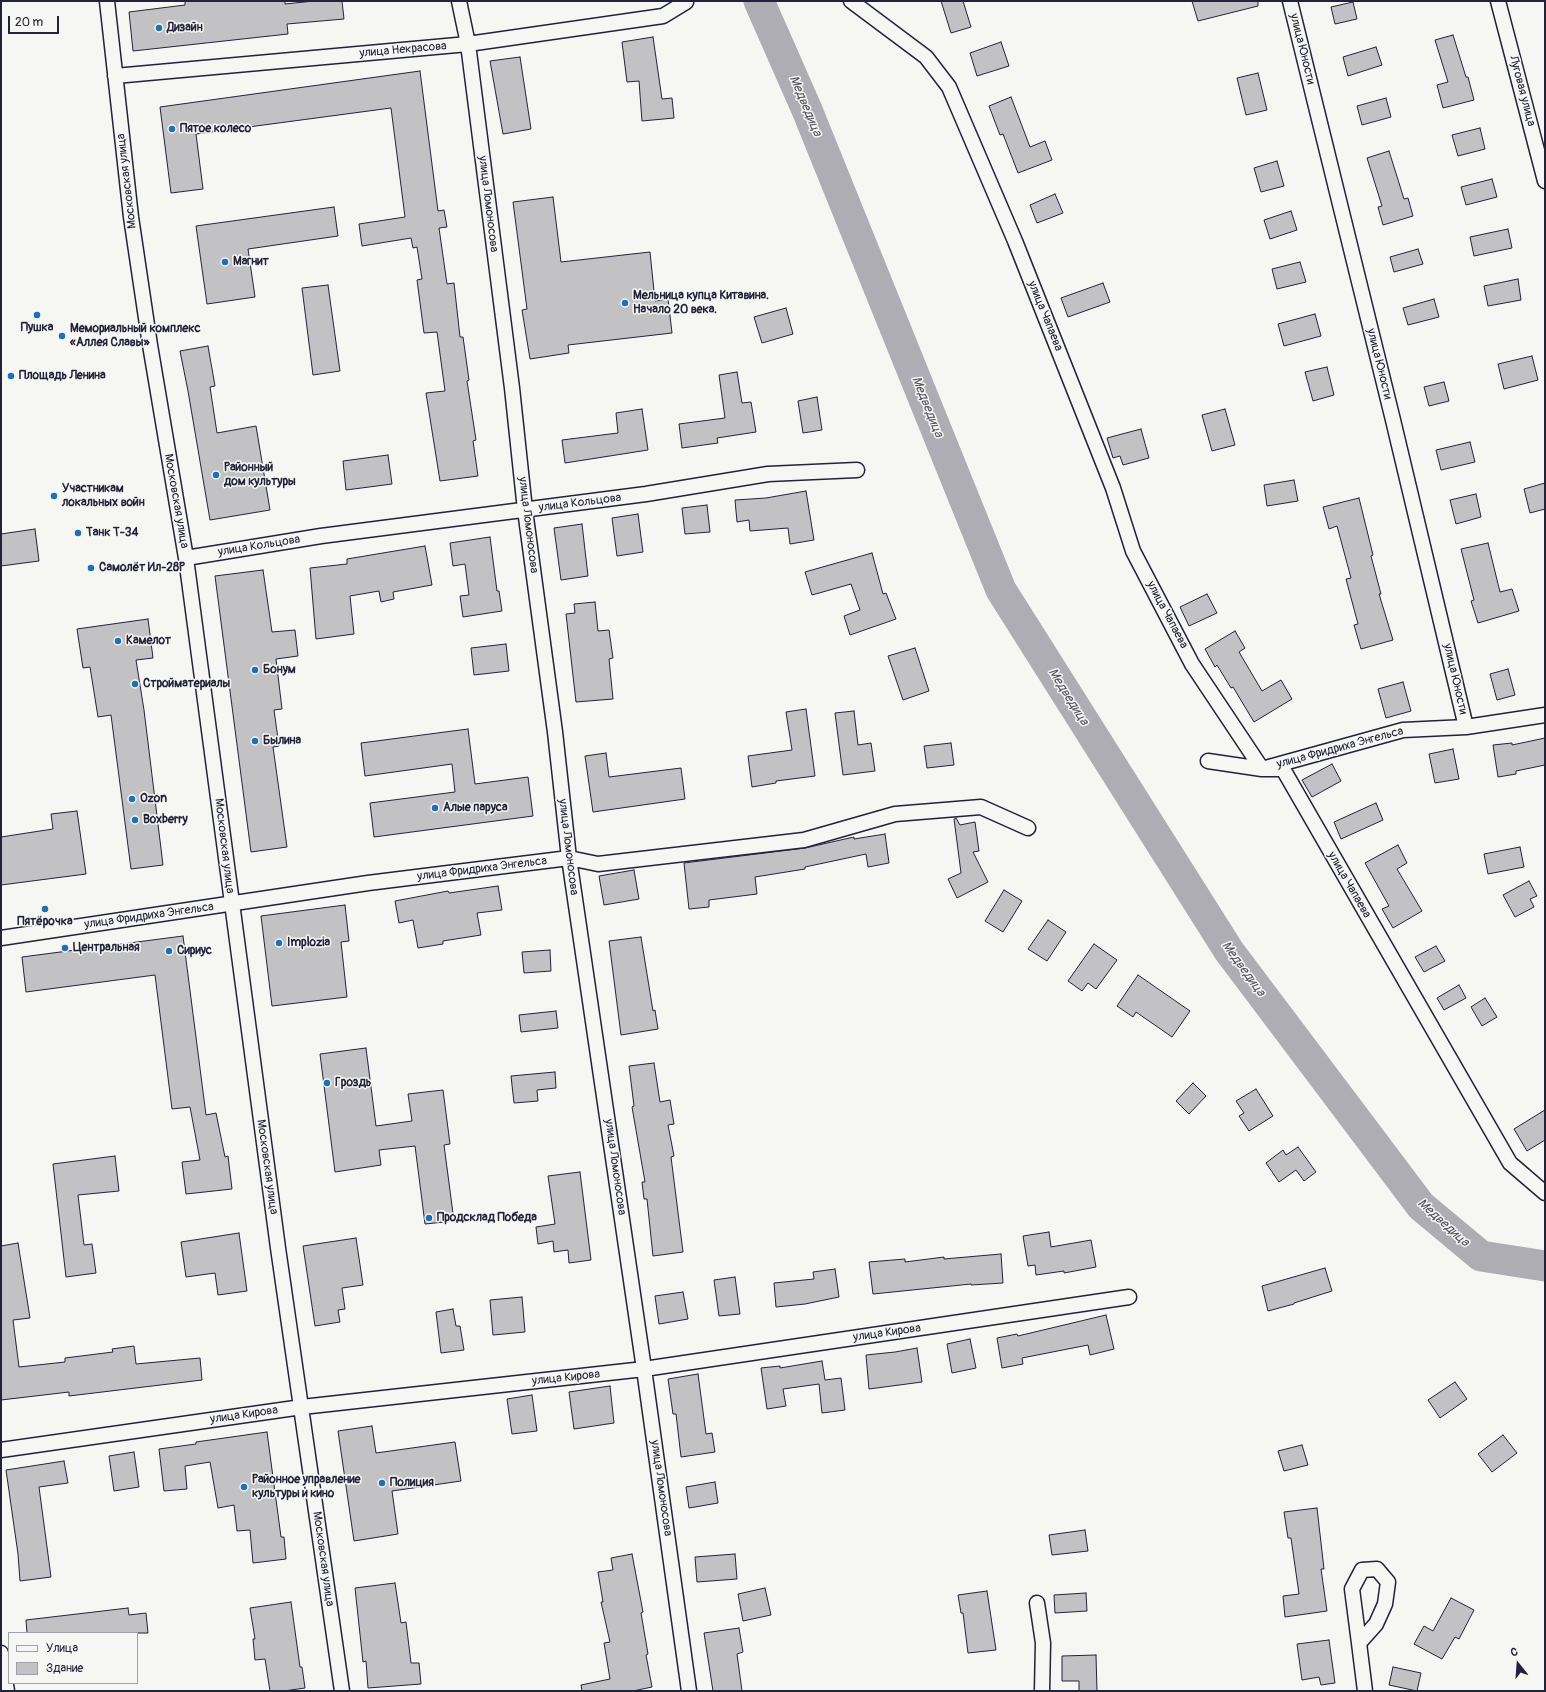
<!DOCTYPE html>
<html>
<head>
<meta charset="utf-8">
<style>
	body { margin:0 }
	#map { position:relative; width:1546px; height:1692px; overflow:hidden; background:#f6f6f2; font-family:Pangolin,sans-serif }
	canvas { display:block }
	.frame { position:absolute; inset:0; border:2px solid #22223b; pointer-events:none }
	.legend { position:absolute; left:8px; top:1632px; width:130px; height:52px; box-sizing:border-box; background:#f6f6f2; border:1px solid #a1a1a9; margin:0; padding:5px 7px; list-style:none; font-size:12px; color:#22223b }
	.legend li { display:flex; align-items:center; gap:8px; height:20px }
	.legend b { width:20px; border:1px solid #a1a1a9 }
	.north { position:absolute; left:1498px; top:1644px; width:40px; height:40px; -webkit-text-stroke:3px #f6f6f2; paint-order:stroke; rotate:343deg; font-size:11px; font-weight:700; line-height:16px; text-align:center; color:#22223b }
	.north::after { content:''; display:block; margin:auto; width:14px; height:18px; background:#22223b; clip-path:polygon(50% 0,100% 100%,50% 72%,0 100%) }
	.scale { position:absolute; left:8px; top:16px; width:51px; height:18px; box-sizing:border-box; border:2px solid #22223b; border-top:0; padding-left:5px; font-size:12px; line-height:14px; white-space:nowrap; color:#22223b; -webkit-text-stroke:3px #f6f6f2; paint-order:stroke }
</style>
</head>
<body>
<div id="map">
<canvas width="1546" height="1692"></canvas>
<div class="frame"></div>
<ul class="legend">
<li><b style="height:5px;background:#f6f6f2"></b>Улица</li>
<li><b style="height:11px;background:#c2c2c4"></b>Здание</li>
</ul>
<div class="north">С</div>
<div class="scale">20 m</div>
</div>
<script>
const g = document.querySelector('canvas').getContext('2d');
g.lineJoin = 'round';
const shape = rows => new Path2D(rows.map(r => 'M' + r).join(''));
function strokePath(path, color, width, dash) { g.strokeStyle = color; g.lineWidth = width; g.lineCap = dash ? 'butt' : 'round'; g.setLineDash(dash || []); g.stroke(path); }
function fill(path, color) { g.fillStyle = color; g.fill(path, 'evenodd'); }
function drawText(font, color, halo, rows, align = 'center') {
  g.font = font + ' Pangolin,sans-serif'; g.lineWidth = 3; g.setLineDash([]); g.textBaseline = 'middle'; g.strokeStyle = halo; g.fillStyle = color; for (const [text, x, y, turn = 0] of rows) {
    g.save(); g.translate(x, y); g.rotate((+turn || 0) * Math.PI / 180); g.textAlign = isNaN(turn) ? turn : align; if (halo) g.strokeText(text, 0, 0); g.fillText(text, 0, 0); g.restore();
  }
}
const river = shape([
	[759,1,807,110,1001,590,1229,951,1421,1206,1481,1256,1545,1266]
]);
const building = shape([
	[185,1,285,1,285,4,314,1,342,1,344,19,287,24,288,34,133,51,129,12,185,5,185,1],
	[941,1,963,1,971,27,951,33,941,1],
	[1192,1,1258,1,1258,6,1198,21,1192,1],
	[1353,2,1357,19,1335,24,1331,7,1353,2],
	[1453,35,1466,77,1468,77,1474,100,1443,108,1437,85,1448,82,1435,40,1453,35],
	[653,37,662,99,672,98,674,118,642,121,639,81,627,82,622,42,653,37],
	[1001,42,1009,66,977,76,970,53,1001,42],
	[1376,47,1382,65,1348,76,1343,57,1376,47],
	[520,57,531,129,503,134,490,61,520,57],
	[420,71,438,211,444,210,447,227,439,228,447,284,454,283,460,337,463,337,469,380,467,381,476,440,473,441,478,476,440,481,426,393,445,391,437,332,424,333,417,280,422,279,417,247,413,248,411,238,362,246,359,224,405,217,391,108,196,134,203,189,171,193,160,107,420,71],
	[1258,73,1267,110,1246,115,1237,78,1258,73],
	[1011,97,1030,147,1045,141,1052,160,1018,173,1003,134,1000,135,989,106,1011,97],
	[1386,98,1391,117,1362,125,1357,106,1386,98],
	[1480,128,1485,149,1458,156,1452,135,1480,128],
	[1389,151,1404,199,1408,198,1413,216,1383,225,1378,207,1382,206,1367,158,1389,151],
	[1277,161,1284,186,1261,192,1254,168,1277,161],
	[1492,179,1497,197,1466,205,1461,187,1492,179],
	[1055,194,1063,213,1037,223,1030,205,1055,194],
	[553,197,561,262,650,252,655,301,668,299,672,333,568,345,569,353,530,359,522,310,527,309,513,202,553,197],
	[334,207,338,236,248,249,255,297,207,304,196,226,334,207],
	[1291,211,1297,230,1270,239,1264,220,1291,211],
	[1508,229,1512,248,1474,256,1470,237,1508,229],
	[1418,249,1423,264,1394,272,1390,257,1418,249],
	[1300,262,1306,282,1277,289,1272,269,1300,262],
	[1518,279,1521,300,1488,306,1484,286,1518,279],
	[1103,283,1110,302,1068,317,1061,298,1103,283],
	[328,285,340,371,313,375,302,288,328,285],
	[1434,299,1439,317,1408,325,1403,308,1434,299],
	[786,308,793,334,762,343,754,317,786,308],
	[1315,314,1321,336,1284,346,1278,324,1315,314],
	[208,346,215,386,210,387,217,433,256,426,270,510,210,520,188,391,180,351,208,346],
	[1532,356,1538,380,1504,389,1498,364,1532,356],
	[1327,367,1334,395,1313,401,1305,372,1327,367],
	[737,372,742,403,751,402,756,432,717,438,718,443,682,448,679,424,725,418,719,375,737,372],
	[1444,382,1449,401,1429,406,1424,387,1444,382],
	[817,397,822,430,803,433,798,401,817,397],
	[642,409,648,450,565,463,562,440,618,433,616,413,642,409],
	[1225,409,1235,445,1212,451,1202,415,1225,409],
	[1141,429,1149,458,1123,465,1120,456,1113,458,1107,438,1141,429],
	[1470,442,1475,462,1441,470,1436,450,1470,442],
	[388,455,392,484,346,490,343,461,388,455],
	[1294,480,1298,501,1267,506,1264,485,1294,480],
	[1545,483,1545,509,1530,513,1524,489,1545,483],
	[806,491,814,540,790,544,788,528,750,531,749,520,737,522,735,500,766,498,806,491],
	[1476,494,1481,517,1456,524,1450,500,1476,494],
	[1359,498,1373,555,1371,556,1381,594,1379,594,1393,640,1361,649,1354,625,1358,624,1346,579,1351,578,1337,526,1329,529,1323,507,1359,498],
	[707,505,710,532,685,534,682,508,707,505],
	[638,514,643,552,617,556,612,518,638,514],
	[582,524,588,576,561,580,554,528,582,524],
	[35,529,39,561,1,566,1,534,35,529],
	[490,537,497,591,499,591,502,611,463,617,460,596,469,595,465,564,453,566,450,543,490,537],
	[1488,543,1500,592,1512,589,1519,611,1478,623,1471,601,1474,600,1461,549,1488,543],
	[425,546,432,585,393,592,394,599,381,602,379,591,350,596,354,634,316,639,310,568,347,564,347,559,425,546],
	[872,553,883,594,886,593,896,619,850,635,844,616,860,610,851,584,812,595,805,572,872,553],
	[263,570,272,632,295,630,298,656,276,659,282,709,274,710,279,746,273,747,287,847,251,852,215,576,263,570],
	[1207,594,1217,613,1189,626,1180,607,1207,594],
	[595,602,598,631,609,630,613,658,609,659,613,699,576,702,566,614,575,613,574,604,595,602],
	[148,619,153,658,136,660,144,710,163,865,131,869,111,715,98,717,90,667,83,668,77,629,148,619],
	[1235,631,1245,648,1239,652,1262,691,1281,680,1292,699,1254,722,1233,687,1231,688,1217,665,1215,667,1205,649,1235,631],
	[506,644,509,671,474,675,471,648,506,644],
	[915,648,929,691,903,700,888,656,915,648],
	[1508,669,1515,695,1497,700,1490,674,1508,669],
	[1403,682,1411,711,1386,718,1378,689,1403,682],
	[806,709,815,776,776,781,776,783,752,787,748,756,792,750,786,712,806,709],
	[854,711,858,745,871,743,875,771,843,775,835,713,854,711],
	[468,729,475,784,528,777,533,816,374,837,370,803,455,792,452,764,365,776,361,743,468,729],
	[1545,738,1545,765,1516,771,1516,774,1498,777,1493,745,1512,743,1512,745,1545,738],
	[951,743,954,765,927,768,924,746,951,743],
	[1453,749,1459,779,1435,783,1429,754,1453,749],
	[606,753,609,777,681,768,685,799,593,812,585,756,606,753],
	[1332,764,1341,781,1312,797,1302,780,1332,764],
	[1376,803,1383,820,1341,839,1334,822,1376,803],
	[77,811,86,874,1,885,1,837,53,829,51,814,77,811],
	[956,818,960,825,975,822,979,851,973,852,988,882,957,898,948,879,961,873,954,819,956,818],
	[885,834,889,863,868,867,866,854,805,867,805,869,755,877,757,894,709,900,709,907,689,909,684,863,805,848,854,837,854,839,885,834],
	[1398,845,1407,863,1397,869,1422,911,1393,928,1382,909,1389,906,1365,863,1398,845],
	[1520,847,1524,867,1488,874,1484,854,1520,847],
	[634,870,639,899,604,905,599,876,634,870],
	[1529,881,1537,896,1530,899,1534,907,1515,917,1503,895,1529,881],
	[498,886,502,910,477,913,481,935,443,941,443,944,418,948,413,920,399,923,395,901,448,891,449,893,498,886],
	[1004,890,1022,901,1003,932,985,921,1004,890],
	[345,905,349,941,341,942,347,997,272,1006,261,916,345,905],
	[1048,920,1066,932,1047,961,1028,949,1048,920],
	[183,936,206,1115,216,1113,225,1157,228,1156,232,1189,186,1194,182,1162,200,1160,190,1107,172,1109,155,975,26,992,22,957,183,936],
	[641,937,653,1011,655,1010,658,1029,621,1035,609,941,641,937],
	[1094,944,1117,960,1096,989,1088,983,1082,991,1068,981,1094,944],
	[1436,946,1445,961,1424,972,1415,957,1436,946],
	[550,950,551,971,524,973,522,952,550,950],
	[1138,975,1190,1011,1172,1037,1136,1012,1133,1017,1117,1006,1138,975],
	[1459,985,1466,998,1444,1010,1437,998,1459,985],
	[1485,998,1497,1017,1482,1026,1471,1007,1485,998],
	[556,1011,558,1028,521,1032,519,1015,556,1011],
	[366,1048,376,1126,412,1121,408,1094,443,1090,450,1144,444,1145,454,1221,425,1224,415,1146,379,1150,381,1165,335,1172,320,1054,366,1048],
	[654,1063,660,1102,670,1100,674,1124,668,1125,674,1156,671,1157,683,1252,653,1256,647,1199,644,1199,642,1182,645,1182,632,1107,634,1106,629,1066,654,1063],
	[555,1072,556,1088,537,1090,538,1101,514,1103,511,1076,555,1072],
	[1193,1083,1206,1096,1189,1114,1176,1101,1193,1083],
	[1256,1089,1273,1116,1249,1131,1239,1116,1244,1113,1236,1101,1256,1089],
	[1545,1110,1545,1140,1527,1151,1514,1129,1545,1110],
	[1298,1147,1316,1172,1304,1181,1296,1170,1279,1182,1266,1163,1283,1150,1286,1155,1298,1147],
	[115,1156,119,1191,78,1195,84,1245,92,1244,96,1273,66,1277,53,1164,115,1156],
	[580,1172,591,1260,569,1263,568,1250,554,1252,553,1241,538,1244,536,1227,555,1224,548,1176,580,1172],
	[1049,1232,1051,1247,1091,1240,1096,1267,1064,1273,1064,1271,1036,1275,1035,1265,1028,1266,1023,1236,1049,1232],
	[239,1233,247,1291,218,1295,215,1273,186,1277,181,1242,239,1233],
	[356,1238,363,1285,342,1288,345,1309,338,1310,340,1322,315,1326,303,1246,356,1238],
	[18,1243,30,1318,13,1320,19,1367,65,1362,65,1358,113,1352,112,1349,134,1346,136,1364,200,1358,202,1380,69,1396,69,1392,1,1400,1,1246,18,1243],
	[1001,1254,1003,1283,971,1285,971,1284,873,1294,869,1262,905,1259,905,1262,944,1257,944,1259,1001,1254],
	[1325,1268,1332,1291,1294,1303,1294,1304,1268,1311,1262,1286,1325,1268],
	[835,1269,839,1297,805,1304,776,1307,774,1283,814,1279,813,1272,835,1269],
	[735,1277,740,1314,719,1316,714,1280,735,1277],
	[683,1292,688,1319,659,1324,655,1296,683,1292],
	[522,1297,525,1332,493,1335,490,1300,522,1297],
	[453,1309,456,1326,460,1326,464,1350,441,1353,436,1312,453,1309],
	[1106,1315,1114,1349,1090,1355,1088,1345,1022,1358,1023,1364,1002,1368,997,1338,1017,1334,1018,1336,1106,1315],
	[970,1339,976,1368,952,1373,947,1344,970,1339],
	[917,1348,922,1382,869,1389,866,1355,895,1352,917,1348],
	[822,1361,825,1380,841,1378,845,1410,822,1413,819,1384,783,1389,786,1406,767,1409,761,1368,780,1366,780,1368,822,1361],
	[698,1374,706,1434,712,1433,715,1452,681,1457,676,1414,673,1414,668,1379,698,1374],
	[1455,1382,1467,1399,1440,1418,1428,1400,1455,1382],
	[610,1386,614,1423,574,1429,569,1392,610,1386],
	[532,1395,537,1431,512,1434,507,1399,532,1395],
	[372,1426,376,1453,455,1442,461,1481,392,1491,398,1534,354,1541,338,1431,372,1426],
	[267,1432,281,1537,284,1537,286,1559,253,1563,250,1530,237,1531,234,1505,218,1508,210,1462,185,1466,187,1489,164,1491,159,1449,196,1444,196,1442,267,1432],
	[1503,1435,1517,1453,1492,1472,1478,1454,1503,1435],
	[1302,1445,1308,1465,1284,1471,1278,1451,1302,1445],
	[134,1452,139,1487,114,1491,109,1456,134,1452],
	[64,1461,68,1483,39,1487,51,1577,20,1581,18,1554,6,1470,64,1461],
	[715,1482,718,1503,689,1508,686,1487,715,1482],
	[1317,1508,1324,1569,1321,1569,1327,1611,1285,1617,1283,1596,1299,1594,1291,1538,1288,1538,1284,1512,1317,1508],
	[1085,1530,1088,1551,1052,1555,1049,1535,1085,1530],
	[632,1554,643,1612,641,1613,648,1654,646,1655,652,1687,633,1691,582,1691,581,1685,610,1679,604,1643,610,1642,601,1602,603,1602,598,1572,613,1570,611,1558,632,1554],
	[735,1554,737,1579,697,1582,695,1557,735,1554],
	[395,1583,401,1623,406,1622,411,1663,419,1663,421,1684,368,1688,366,1661,363,1662,355,1588,395,1583],
	[765,1588,771,1615,743,1621,738,1594,765,1588],
	[987,1591,996,1650,968,1653,963,1613,961,1613,958,1595,987,1591],
	[1086,1593,1087,1611,1055,1613,1054,1595,1086,1593],
	[1451,1598,1474,1610,1459,1639,1455,1637,1442,1659,1414,1644,1424,1626,1433,1631,1451,1598],
	[291,1602,300,1667,302,1667,305,1688,284,1691,270,1691,265,1659,255,1660,253,1639,255,1639,250,1608,291,1602],
	[128,1608,129,1615,146,1613,148,1633,27,1633,26,1620,128,1608],
	[739,1628,743,1652,737,1654,742,1691,713,1691,704,1633,739,1628],
	[1329,1640,1335,1683,1321,1685,1319,1677,1302,1680,1297,1644,1329,1640],
	[1096,1655,1097,1691,1079,1691,1079,1681,1062,1681,1062,1656,1096,1655],
	[1393,1667,1421,1673,1417,1691,1389,1685,1393,1667]
]);
const minor = shape([
	[107,1,131,217,150,345,186,558,278,1248,342,1691],
	[459,1,468,44,512,388,525,510,555,732,569,858,644,1369,689,1691],
	[851,1,926,57,949,87,1015,241,1113,488,1133,551,1192,664,1262,769,1283,769,1510,1163,1545,1193],
	[1290,1,1393,420,1466,727],
	[1498,1,1545,181],
	[115,76,468,44,663,16,686,2],
	[186,558,321,536,646,494,768,474,857,470],
	[1208,761,1262,769,1403,730,1466,727,1545,715],
	[1,938,368,883,569,858,598,864,804,840,895,814,981,807,1028,828],
	[1,1450,302,1407,644,1369,1129,1297],
	[1037,1603,1043,1643,1042,1691],
	[1359,1643,1376,1624,1385,1604,1388,1582,1377,1569,1362,1570,1352,1589,1359,1643,1365,1691],
	[1,1653,7,1691]
]);
const markers = [
	[159,28,4,"#1f6fb2"],
	[172,129,4,"#1f6fb2"],
	[225,262,4,"#1f6fb2"],
	[625,303,4,"#1f6fb2"],
	[37,315,4,"#1f6fb2"],
	[62,336,4,"#1f6fb2"],
	[11,376,4,"#1f6fb2"],
	[216,475,4,"#1f6fb2"],
	[54,496,4,"#1f6fb2"],
	[78,533,4,"#1f6fb2"],
	[91,568,4,"#1f6fb2"],
	[118,641,4,"#1f6fb2"],
	[255,670,4,"#1f6fb2"],
	[135,684,4,"#1f6fb2"],
	[255,741,4,"#1f6fb2"],
	[132,799,4,"#1f6fb2"],
	[435,808,4,"#1f6fb2"],
	[135,820,4,"#1f6fb2"],
	[45,909,4,"#1f6fb2"],
	[279,943,4,"#1f6fb2"],
	[65,948,4,"#1f6fb2"],
	[169,951,4,"#1f6fb2"],
	[327,1083,4,"#1f6fb2"],
	[429,1218,4,"#1f6fb2"],
	[382,1483,4,"#1f6fb2"],
	[244,1487,4,"#1f6fb2"]
];
const poiNames = [
	["Дизайн",167,28],
	["Пятое колесо",180,129],
	["Магнит",233,262],
	["Мельница купца Китавина.",633,296],
	["Начало 20 века.",633,310],
	["Пушка",37,328,"center"],
	["Мемориальный комплекс",70,329],
	["«Аллея Славы»",70,343],
	["Площадь Ленина",19,376],
	["Районный",224,468],
	["дом культуры",224,482],
	["Участникам",62,489],
	["локальных войн",62,503],
	["Танк Т-34",86,533],
	["Самолёт Ил-28Р",99,568],
	["Камелот",126,641],
	["Бонум",263,670],
	["Стройматериалы",143,684],
	["Былина",263,741],
	["Ozon",140,799],
	["Алые паруса",443,808],
	["Boxberry",143,820],
	["Пятёрочка",45,922,"center"],
	["Implozia",287,943],
	["Центральная",73,948],
	["Сириус",177,951],
	["Гроздь",335,1083],
	["Продсклад Победа",437,1218],
	["Районное управление",252,1480],
	["культуры и кино",252,1494],
	["Полиция",390,1483]
];
const streetNames = [
	["улица Юности",1302,49,76],
	["улица Некрасова",403,50,-5],
	["Луговая улица",1522,91,75],
	["Московская улица",127,181,-97],
	["улица Ломоносова",488,204,83],
	["улица Чапаева",1045,316,68],
	["улица Юности",1379,364,76],
	["Московская улица",176,501,80],
	["улица Кольцова",580,503,-7],
	["улица Ломоносова",528,525,83],
	["улица Кольцова",259,546,-9],
	["улица Чапаева",1167,615,62],
	["улица Юности",1455,679,77],
	["улица Фридриха Энгельса",1340,748,-15],
	["Московская улица",224,846,83],
	["улица Ломоносова",568,847,83],
	["улица Фридриха Энгельса",482,869,-7],
	["улица Чапаева",1349,885,60],
	["улица Фридриха Энгельса",149,916,-8],
	["Московская улица",267,1167,82],
	["улица Ломоносова",615,1167,82],
	["улица Кирова",887,1333,-8],
	["улица Кирова",566,1378,-6],
	["улица Кирова",244,1415,-8],
	["улица Ломоносова",661,1488,82],
	["Московская улица",323,1559,82]
];
const waterNames = [
	["Медведица",805,106,67],
	["Медведица",927,407,68],
	["Медведица",1068,697,58],
	["Медведица",1243,969,54],
	["Медведица",1443,1223,42]
];
strokePath(river, '#adadb3', 31);
fill(building, '#c2c2c4');
strokePath(building, '#22223b', 1);
strokePath(minor, '#22223b', 17);
strokePath(minor, '#f6f6f2', 14);
for (const [x, y, r, color] of markers) { const dot = new Path2D(); dot.arc(x, y, r, 0, 2 * Math.PI); g.fillStyle = color; g.fill(dot); strokePath(dot, '#f6f6f2', 1.5); }
drawText('bold 12px', '#22223b', '#f6f6f2', poiNames, 'left');
drawText('12px', '#22223b', '#f6f6f2', streetNames);
drawText('italic 13px', '#535365', '#f6f6f2', waterNames);
</script>
</body>
</html>
